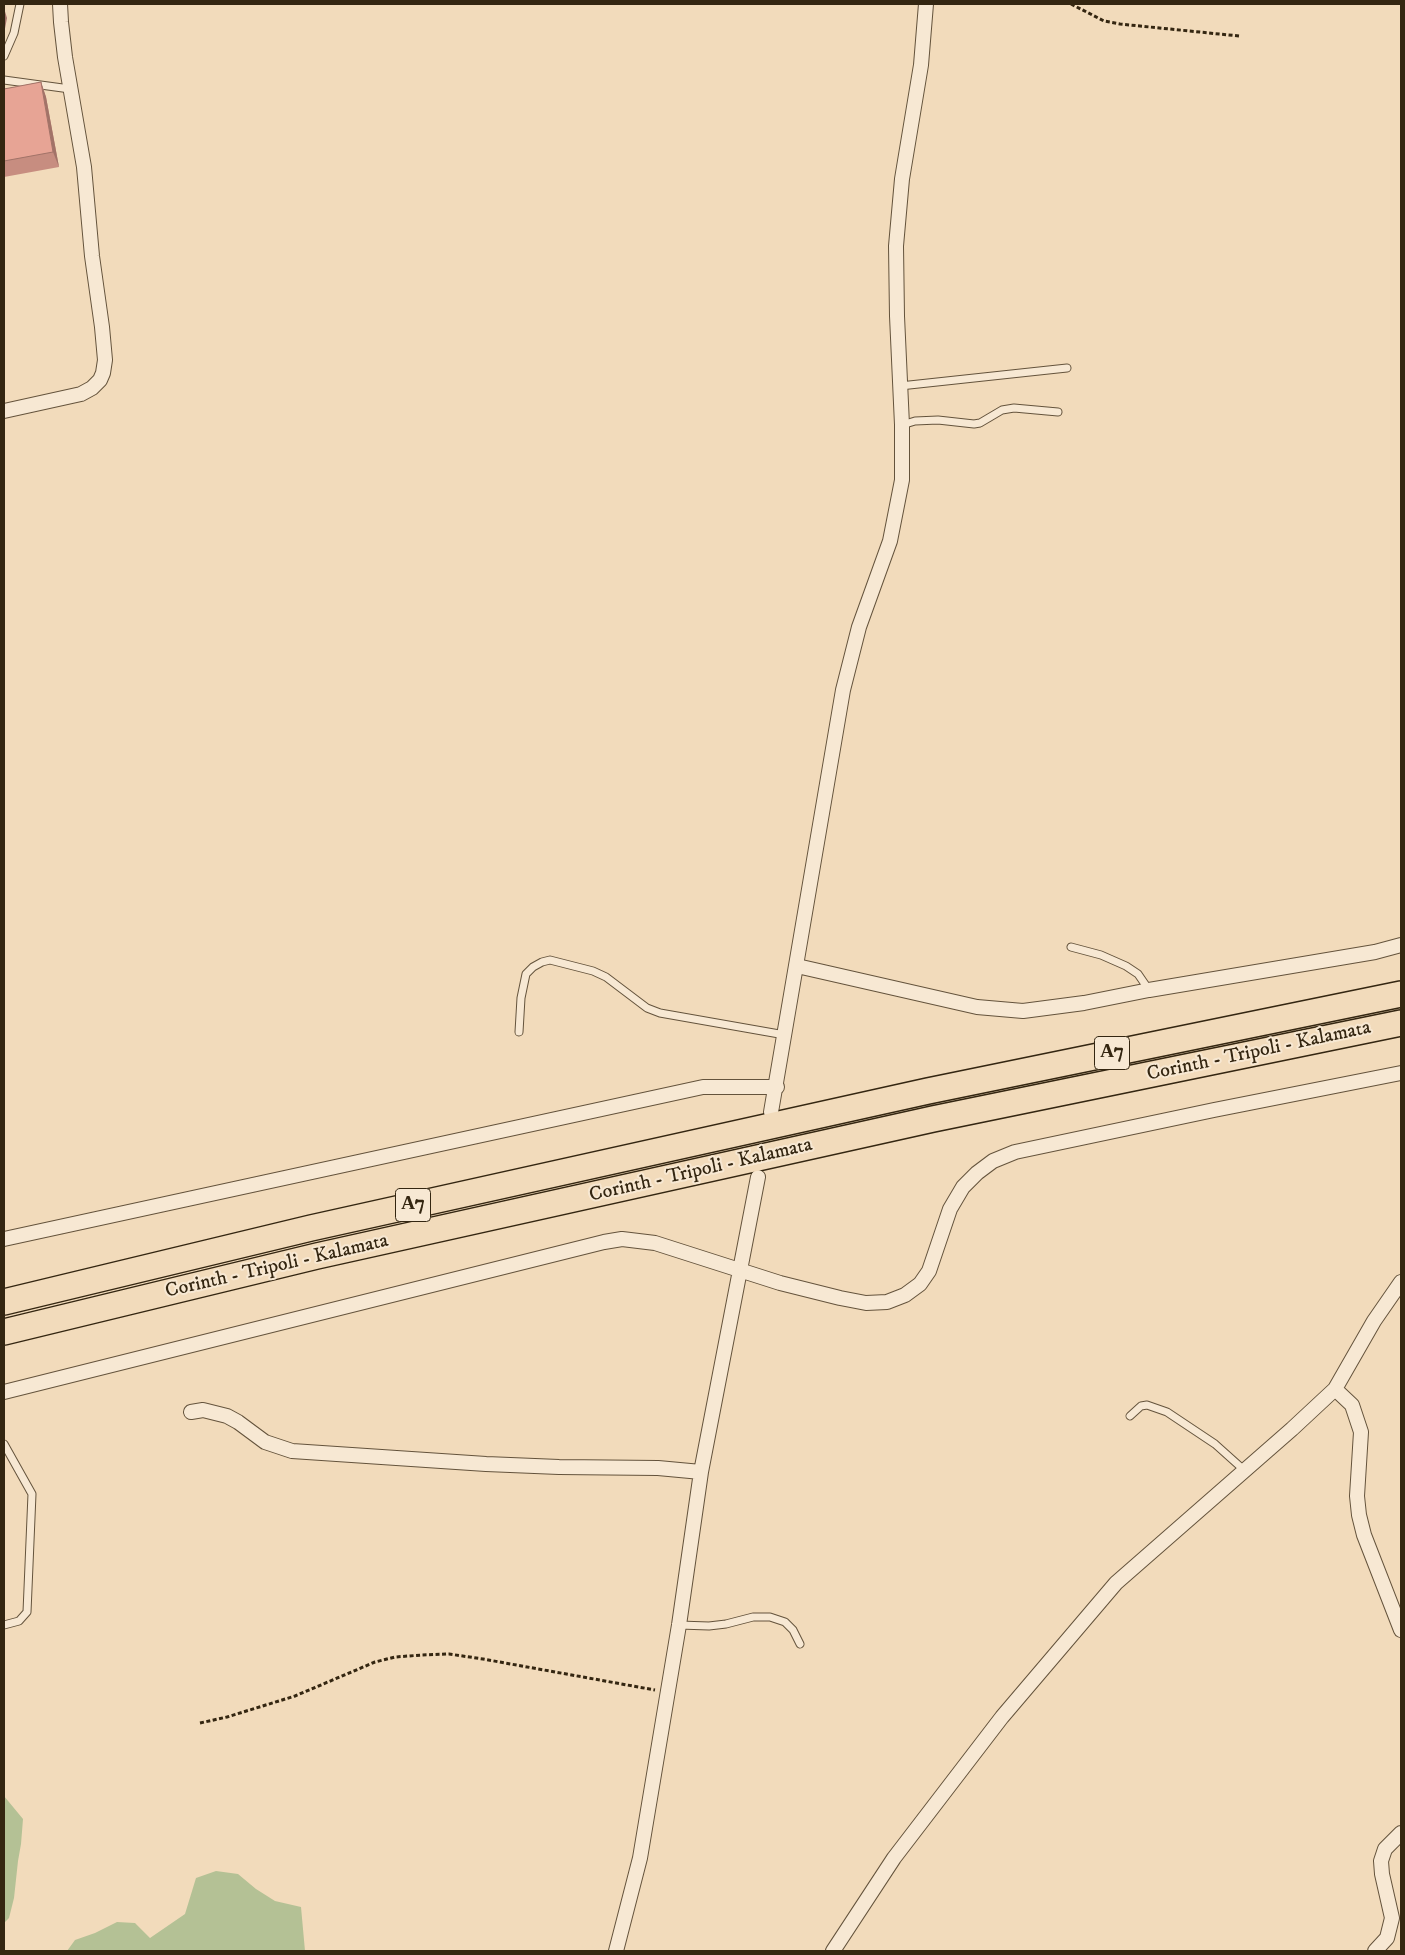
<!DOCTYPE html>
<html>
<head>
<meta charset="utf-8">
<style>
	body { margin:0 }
	#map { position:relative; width:1405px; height:1955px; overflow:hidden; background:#f2dbbb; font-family:"IM FELL DW Pica",serif }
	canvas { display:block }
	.frame { position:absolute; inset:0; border:5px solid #342611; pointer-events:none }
</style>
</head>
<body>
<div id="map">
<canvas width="1405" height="1955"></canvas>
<div class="frame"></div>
</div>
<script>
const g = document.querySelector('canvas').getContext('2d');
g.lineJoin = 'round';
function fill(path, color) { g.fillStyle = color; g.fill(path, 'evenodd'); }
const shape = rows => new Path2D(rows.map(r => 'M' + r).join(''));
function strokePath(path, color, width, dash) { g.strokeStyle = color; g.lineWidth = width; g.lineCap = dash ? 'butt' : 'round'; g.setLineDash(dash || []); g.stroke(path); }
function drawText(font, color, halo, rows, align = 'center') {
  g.font = font + ' "IM FELL DW Pica",serif'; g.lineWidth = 4; g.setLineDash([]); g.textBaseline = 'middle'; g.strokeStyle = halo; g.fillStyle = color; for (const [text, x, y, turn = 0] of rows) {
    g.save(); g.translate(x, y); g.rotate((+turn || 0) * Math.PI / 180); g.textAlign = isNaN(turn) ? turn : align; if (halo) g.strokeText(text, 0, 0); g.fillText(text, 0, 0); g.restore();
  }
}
const green = shape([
	[4,1796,23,1819,21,1844,18,1861,14,1898,9,1918,4,1923],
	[216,1871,238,1874,256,1889,275,1901,301,1907,305,1951,67,1951,75,1940,95,1933,117,1922,135,1923,150,1938,185,1914,196,1878]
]);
const path = shape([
	[1071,4,1104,21,1120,24,1239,36],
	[200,1723,227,1717,295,1696,375,1662,395,1657,422,1655,449,1654,483,1659,655,1690]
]);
const lane = shape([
	[4,56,14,33,20,4],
	[4,80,70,89],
	[900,386,1067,368],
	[902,425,915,421,938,420,974,424,980,423,1002,410,1014,408,1058,412],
	[1071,947,1101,955,1126,966,1138,974,1149,990],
	[519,1032,521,998,526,974,533,967,542,962,550,960,593,971,606,977,647,1008,660,1013,785,1035],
	[1130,1416,1141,1406,1147,1405,1167,1412,1215,1444,1244,1470],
	[4,1444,32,1494,27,1612,19,1621,4,1625],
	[679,1625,709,1626,726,1624,753,1617,770,1617,785,1622,793,1630,800,1644]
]);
const street = shape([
	[4,411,81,394,92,388,100,380,103,373,105,360,102,327,92,256,84,167,65,57,61,22,60,4],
	[797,966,977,1007,1023,1011,1084,1003,1149,990,1375,952,1401,945],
	[771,1112,843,690,859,627,890,541,902,480,902,425,897,316,896,246,902,179,921,65,926,4],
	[4,1239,703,1087,777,1087],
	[1335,1389,1352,1405,1361,1432,1357,1496,1359,1515,1364,1535,1401,1630],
	[4,1392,604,1242,622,1239,655,1243,780,1283,840,1298,866,1303,887,1302,905,1295,920,1284,929,1271,950,1209,963,1187,977,1173,993,1161,1015,1152,1214,1110,1401,1073],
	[191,1412,203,1410,227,1416,238,1422,265,1442,292,1451,486,1464,559,1467,658,1468,701,1472],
	[616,1951,640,1858,679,1625,701,1472,758,1177],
	[833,1951,894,1858,1002,1717,1116,1583,1292,1429,1335,1389,1374,1321,1401,1282],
	[1375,1951,1387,1938,1392,1918,1382,1874,1381,1861,1385,1849,1401,1833]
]);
const highway = shape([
	[4,1302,311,1228,928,1091,1401,994],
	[4,1332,317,1256,933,1119,1401,1023]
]);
const wall = shape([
	[41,82,46,97,59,167,4,177,4,89]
]);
const shadedWall = shape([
	[4,8,7,18,4,34],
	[41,82,46,97,59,167,53,152]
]);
const building = shape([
	[41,82,53,152,4,161,4,89,41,82]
]);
const shields = [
	[1112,1053,35],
	[413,1205,35]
];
const shieldNames = [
	["Α7",1112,1053],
	["Α7",413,1205]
];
const streetNames = [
	["Corinth - Tripoli - Kalamata",1259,1052,-12],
	["Corinth - Tripoli - Kalamata",701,1171,-13],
	["Corinth - Tripoli - Kalamata",277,1267,-13]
];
fill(green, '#b4c195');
strokePath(lane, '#64533c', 9);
strokePath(street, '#64533c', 16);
strokePath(highway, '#342611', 28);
strokePath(path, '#342611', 3, [4, 2.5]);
strokePath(lane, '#f7e8d3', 7);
strokePath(street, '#f7e8d3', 14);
strokePath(highway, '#f2dbbb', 25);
fill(wall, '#c78d80');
fill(shadedWall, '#a27368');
fill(building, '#e7a495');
strokePath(building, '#a27368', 1);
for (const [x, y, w] of shields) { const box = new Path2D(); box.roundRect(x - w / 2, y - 16.5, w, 33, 4); g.fillStyle = '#f7e8d3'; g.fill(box); strokePath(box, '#342611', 1); }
drawText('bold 19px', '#342611', null, shieldNames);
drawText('20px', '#342611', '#f7e8d3', streetNames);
</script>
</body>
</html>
